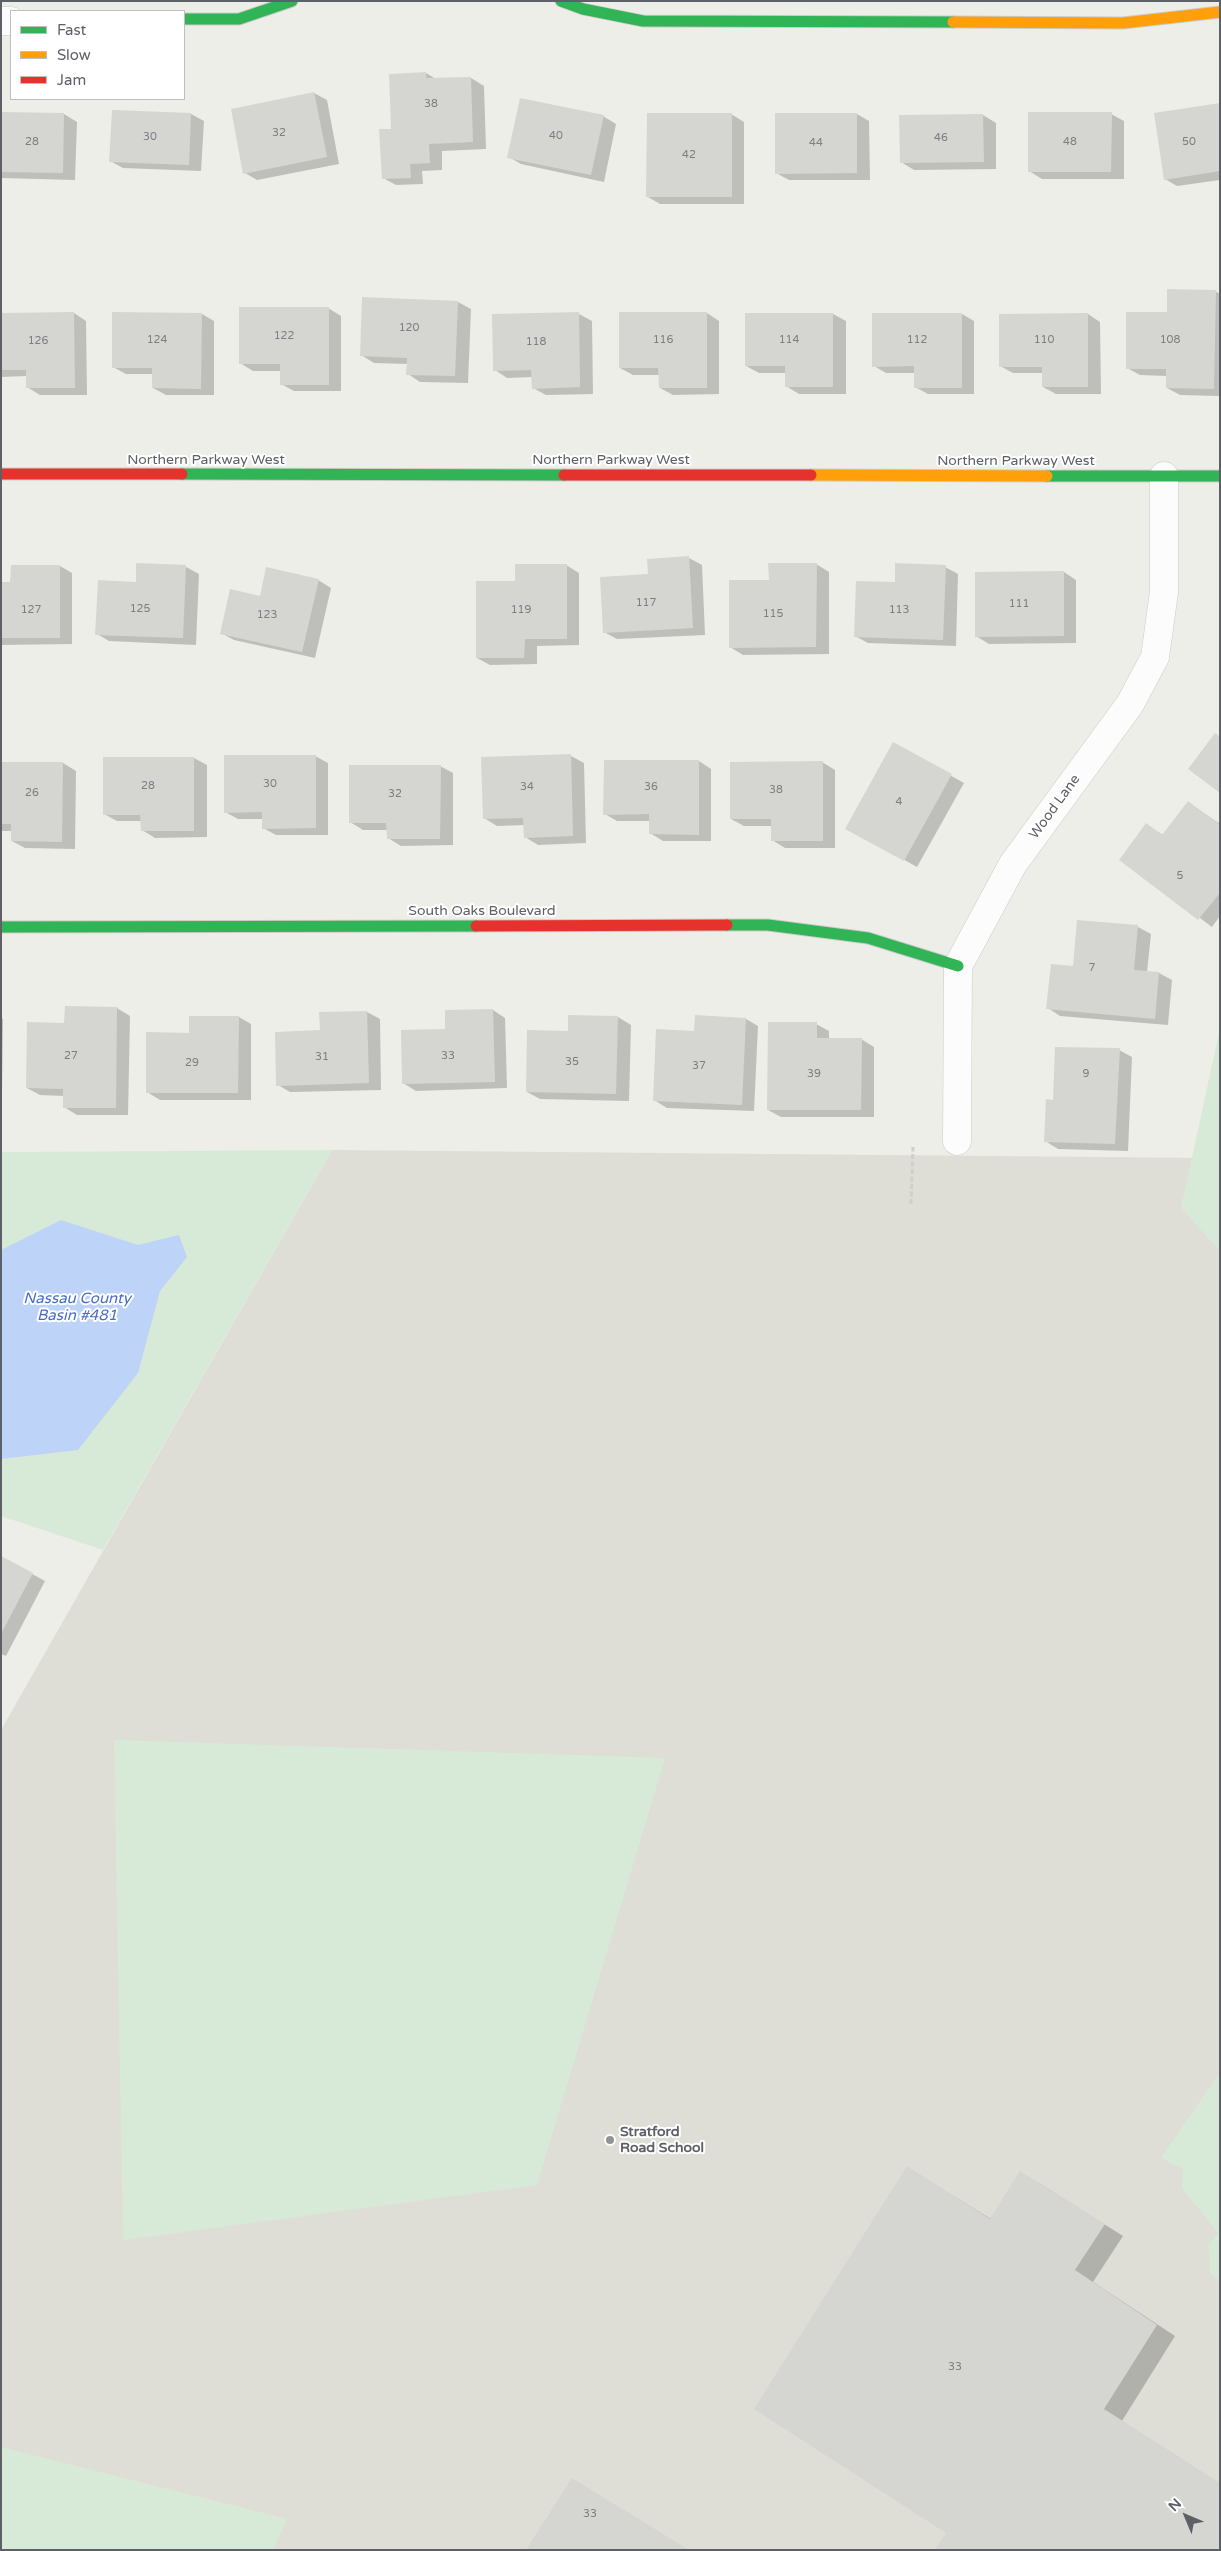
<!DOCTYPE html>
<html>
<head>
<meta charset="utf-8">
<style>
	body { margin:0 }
	#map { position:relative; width:1221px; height:2551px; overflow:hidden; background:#eeeee9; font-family:"Varela Round",sans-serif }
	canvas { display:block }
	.frame { position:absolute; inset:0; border:2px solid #5e6067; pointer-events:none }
	.legend { position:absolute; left:10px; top:10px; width:175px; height:90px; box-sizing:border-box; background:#fff; border:1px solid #bfbfc2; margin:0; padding:6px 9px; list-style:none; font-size:15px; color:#5e6067 }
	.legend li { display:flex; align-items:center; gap:10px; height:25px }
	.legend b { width:25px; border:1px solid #bfbfc2 }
	.north { position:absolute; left:1161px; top:2491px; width:50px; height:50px; -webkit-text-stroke:4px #fff; paint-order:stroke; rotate:315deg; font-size:14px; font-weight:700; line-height:20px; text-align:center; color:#5e6067 }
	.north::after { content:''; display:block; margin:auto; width:18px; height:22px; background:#5e6067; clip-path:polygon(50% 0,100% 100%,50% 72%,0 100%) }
</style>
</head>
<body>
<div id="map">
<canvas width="1221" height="2551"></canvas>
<div class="frame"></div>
<ul class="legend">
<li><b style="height:6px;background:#30b455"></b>Fast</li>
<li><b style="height:6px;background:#ff9f0a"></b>Slow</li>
<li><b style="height:6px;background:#e5322d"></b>Jam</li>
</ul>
<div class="north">N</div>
</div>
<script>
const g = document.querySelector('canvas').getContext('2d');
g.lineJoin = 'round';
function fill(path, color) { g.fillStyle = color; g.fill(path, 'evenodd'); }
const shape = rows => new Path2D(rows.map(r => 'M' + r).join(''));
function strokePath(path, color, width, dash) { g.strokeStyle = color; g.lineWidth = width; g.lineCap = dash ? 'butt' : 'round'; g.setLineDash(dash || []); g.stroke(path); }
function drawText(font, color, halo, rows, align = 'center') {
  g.font = font + ' "Varela Round",sans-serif'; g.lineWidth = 4; g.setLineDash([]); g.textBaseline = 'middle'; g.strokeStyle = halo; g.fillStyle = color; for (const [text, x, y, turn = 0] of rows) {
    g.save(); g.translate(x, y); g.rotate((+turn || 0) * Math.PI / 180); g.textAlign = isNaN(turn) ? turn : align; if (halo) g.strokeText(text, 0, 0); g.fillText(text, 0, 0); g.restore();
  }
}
const education = shape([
	[332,1150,1211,1158,1220,1190,1220,2550,1,2550,1,1730]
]);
const green = shape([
	[1220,1028,1220,1251,1181,1208],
	[332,1150,103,1550,1,1516,1,1152],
	[114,1740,665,1758,537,2185,123,2240],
	[1218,2075,1220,2076,1220,2281,1210,2273,1209,2244,1218,2233,1182,2188,1183,2169,1161,2158],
	[1,2447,287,2519,273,2550,1,2550]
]);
const water = shape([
	[61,1220,138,1245,179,1235,187,1257,160,1291,138,1373,78,1450,1,1459,1,1250]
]);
const shadow = shape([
	[426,73,436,79,471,78,484,86,486,149,442,151,442,170,422,171,423,184,396,185,383,178],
	[314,93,327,100,339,164,257,180,245,173],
	[1220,104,1220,180,1177,186,1165,179],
	[1,113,64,114,77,122,75,180,1,178],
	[191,114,204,121,201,171,123,168,110,161],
	[731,114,744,122,744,204,660,204,648,197],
	[857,114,869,121,870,180,789,180,776,173],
	[1111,114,1124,121,1124,179,1042,179,1029,171],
	[983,115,996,123,996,169,914,170,901,162],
	[603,116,616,124,604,182,521,164,509,157],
	[1215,291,1220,294,1220,396,1180,395,1167,388,1167,376,1140,375,1127,368,1168,314],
	[363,298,458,302,471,309,468,383,420,382,408,374,408,364,374,363,361,355],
	[328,308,341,316,341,391,294,391,281,384,281,371,253,371,240,363],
	[74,313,86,321,87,395,40,395,27,387,27,376,1,377,1,314],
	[707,313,719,321,719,394,673,395,660,388,660,375,633,375,620,368],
	[202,314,214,321,214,395,166,395,153,388,153,374,126,374,113,367],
	[579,314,592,321,593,394,546,395,533,388,532,377,507,378,495,370],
	[833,314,846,321,846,394,799,394,786,386,786,373,759,373,746,366],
	[962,314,974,321,974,394,928,394,915,387,915,373,886,373,874,366],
	[1088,314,1100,322,1101,394,1056,394,1043,387,1043,373,1013,373,1000,366],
	[689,558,702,565,705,635,617,639,604,632,649,576],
	[816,564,829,572,829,654,743,655,730,647,770,582],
	[566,565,579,573,579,645,537,646,537,664,490,665,477,658,517,582],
	[60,566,72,573,72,644,1,645,1,583,12,583],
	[186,567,199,574,196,645,109,641,97,634,137,584],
	[945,567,958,574,956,646,868,643,855,636,896,584],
	[1064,572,1076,580,1076,643,989,644,976,636],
	[318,580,331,588,315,658,234,640,221,633,261,598],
	[894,744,964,783,917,867,847,828],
	[315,756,328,763,328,835,276,835,263,828,263,819,238,819,225,812],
	[571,756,584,763,586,843,538,845,525,837,525,825,497,826,484,818],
	[104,758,194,758,207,765,207,837,155,838,142,830,142,821,117,821,104,814],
	[699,761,711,769,711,841,663,841,650,833,650,821,617,821,605,814],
	[822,762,835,770,835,848,785,848,772,840,772,826,744,826,731,819],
	[1,763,63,763,76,771,75,849,25,848,12,841,12,831,1,831],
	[440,766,453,773,453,845,401,846,388,838,388,830,363,830,350,822],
	[1189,803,1220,824,1220,916,1212,927,1121,859,1147,825,1163,835],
	[1078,921,1138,927,1151,934,1147,972,1159,973,1172,980,1168,1025,1060,1016,1048,1008,1074,967],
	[117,1008,130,1016,128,1115,77,1115,64,1107,64,1096,40,1095,27,1088,66,1024],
	[493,1010,505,1018,507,1088,416,1091,403,1083],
	[367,1012,380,1019,381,1090,290,1092,278,1085,321,1032],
	[239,1017,251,1024,251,1100,160,1100,147,1092,190,1034],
	[618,1017,631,1025,629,1101,540,1099,527,1092,569,1032],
	[1,1018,3,1019,2,1094,1,1094],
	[746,1019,758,1026,754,1111,667,1108,654,1100,695,1032],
	[816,1024,829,1031,829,1039,861,1039,874,1047,874,1117,781,1117,768,1110],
	[1119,1050,1132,1057,1128,1151,1058,1149,1045,1141,1055,1101],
	[1,1557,45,1581,6,1656,1,1654],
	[908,2168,991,2219,1039,2183,1123,2236,1093,2282,1175,2336,1122,2421,948,2532]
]);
const building = shape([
	[426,72,426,78,471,77,473,142,429,144,430,163,410,164,411,178,382,179,379,129,391,129,389,74],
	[314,92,327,157,243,174,231,109],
	[520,98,604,115,591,175,507,158],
	[1220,103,1220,171,1164,180,1154,113],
	[112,110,191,113,189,165,109,162],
	[1,112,64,113,63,173,1,172],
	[1028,112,1112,112,1111,172,1028,172],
	[647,113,732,113,732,197,646,197],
	[775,113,857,113,857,173,775,174],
	[983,114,984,162,900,163,899,115],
	[1167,289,1216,290,1214,389,1166,388,1166,369,1126,369,1126,312,1167,312],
	[362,297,458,301,455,376,406,375,407,358,360,356],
	[239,307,329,307,329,385,280,385,280,364,239,364],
	[74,312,75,388,26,388,26,370,1,370,1,313],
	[112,312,202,313,201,389,152,388,152,368,112,368],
	[579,312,580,387,532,389,531,370,493,371,492,314],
	[619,312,707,312,707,388,659,388,658,368,619,368],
	[745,313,833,313,833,387,785,387,785,366,745,366],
	[872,313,962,313,962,388,914,388,914,366,872,367],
	[1088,313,1088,387,1042,387,1042,367,999,367,999,314],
	[689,556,693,628,603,633,600,577,648,574,647,559],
	[136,563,186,565,183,638,95,635,98,580,136,582],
	[768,563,817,563,816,647,729,648,729,580,769,580],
	[895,563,946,565,943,640,854,637,856,581,895,582],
	[515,564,567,564,567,639,525,639,524,658,476,658,476,581,515,581],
	[11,565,60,565,60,638,1,638,1,582,10,582],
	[266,567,319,579,302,652,220,634,230,589,260,596],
	[1064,571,1064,636,975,637,975,572],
	[1215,733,1220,737,1220,793,1188,769],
	[893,742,952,774,904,861,845,829],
	[571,754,573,836,524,838,523,818,483,819,481,757],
	[224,755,316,755,316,828,262,829,262,812,224,813],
	[103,757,194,757,194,831,141,831,140,815,103,815],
	[604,760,699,760,699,835,649,834,649,814,603,815],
	[823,761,823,841,771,841,771,819,730,819,730,762],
	[1,762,63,762,62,842,11,841,11,824,1,824],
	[349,765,441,765,440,839,387,839,386,823,349,823],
	[1188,801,1220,825,1220,893,1198,920,1119,860,1146,823,1162,835],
	[1077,920,1138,925,1134,970,1159,972,1155,1019,1046,1009,1051,964,1073,966],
	[65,1006,117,1007,116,1108,63,1108,63,1089,26,1088,27,1022,64,1023],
	[493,1009,495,1082,402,1084,401,1030,445,1029,445,1010],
	[367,1011,369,1083,276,1086,275,1032,320,1030,319,1012],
	[568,1015,618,1016,616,1094,526,1092,527,1030,568,1031],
	[695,1015,746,1018,742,1105,653,1101,656,1029,694,1031],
	[189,1016,239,1016,238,1093,146,1093,146,1032,189,1033],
	[768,1022,817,1022,817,1038,862,1038,861,1110,767,1110],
	[1055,1047,1120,1048,1115,1144,1044,1142,1046,1099,1053,1100],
	[1,1556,33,1573,1,1634],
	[907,2166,990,2219,1020,2171,1105,2224,1075,2270,1157,2325,1104,2409,1220,2483,1220,2550,935,2550,946,2533,754,2409],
	[572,2478,689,2550,526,2550]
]);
const path = shape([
	[911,1204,913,1147]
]);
const street = shape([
	[1,21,11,21],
	[957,1141,958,966,1013,864,1130,704,1155,657,1164,592,1164,476]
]);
const fast = shape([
	[561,1,583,9,643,21,953,22],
	[184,19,239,19,292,1],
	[182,474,564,475],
	[1047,476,1220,476],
	[727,925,768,925,868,938,958,966],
	[1,927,476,926]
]);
const slow = shape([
	[953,22,1123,23,1220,12],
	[811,475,1047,476]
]);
const jam = shape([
	[1,474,182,474],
	[564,475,811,475],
	[476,926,727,925]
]);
const markers = [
	[610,2140,5,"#909294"]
];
const numberNames = [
	["38",431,104],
	["32",279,133],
	["40",556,136],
	["30",150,137],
	["46",941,138],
	["28",32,142],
	["48",1070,142],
	["50",1189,142],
	["44",816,143],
	["42",689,155],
	["120",409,328],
	["122",284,336],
	["124",157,340],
	["116",663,340],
	["114",789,340],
	["112",917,340],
	["110",1044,340],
	["108",1170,340],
	["126",38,341],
	["118",536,342],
	["117",646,603],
	["111",1019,604],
	["125",140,609],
	["127",31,610],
	["119",521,610],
	["113",899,610],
	["115",773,614],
	["123",267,615],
	["30",270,784],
	["28",148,786],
	["34",527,787],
	["36",651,787],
	["38",776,790],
	["26",32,793],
	["32",395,794],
	["4",899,802],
	["5",1180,876],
	["7",1092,968],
	["27",71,1056],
	["33",448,1056],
	["31",322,1057],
	["35",572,1062],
	["29",192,1063],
	["37",699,1066],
	["39",814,1074],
	["9",1086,1074],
	["33",955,2367],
	["33",590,2514]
];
const streetNames = [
	["Northern Parkway West",206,460],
	["Northern Parkway West",611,460],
	["Northern Parkway West",1016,461],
	["Wood Lane",1055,807,-54],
	["South Oaks Boulevard",482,911]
];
const poiNames = [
	["Stratford",620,2132],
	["Road School",620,2148]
];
const waterNames = [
	["Nassau County",77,1299],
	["Basin #481",77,1316]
];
fill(education, '#deded7');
fill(green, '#d7ead8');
fill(water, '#bed3f8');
fill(shadow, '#0003');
fill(building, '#d5d5d2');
strokePath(street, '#cacbc9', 29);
strokePath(fast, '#cbcbca', 13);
strokePath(slow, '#cbcbca', 13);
strokePath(jam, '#cbcbca', 13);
strokePath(path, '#ccd0ce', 3, [5, 2.5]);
strokePath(street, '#fcfcfc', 28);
strokePath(fast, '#30b455', 11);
strokePath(slow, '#ff9f0a', 11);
strokePath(jam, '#e5322d', 11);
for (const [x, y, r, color] of markers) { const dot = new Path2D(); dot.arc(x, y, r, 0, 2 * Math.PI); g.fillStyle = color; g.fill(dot); strokePath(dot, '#fff', 2); }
drawText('11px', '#7d7e83', null, numberNames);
drawText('14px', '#5e6067', '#fff', streetNames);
drawText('bold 14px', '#5e6067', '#fff', poiNames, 'left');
drawText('italic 15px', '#496dc4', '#fff', waterNames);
</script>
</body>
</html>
